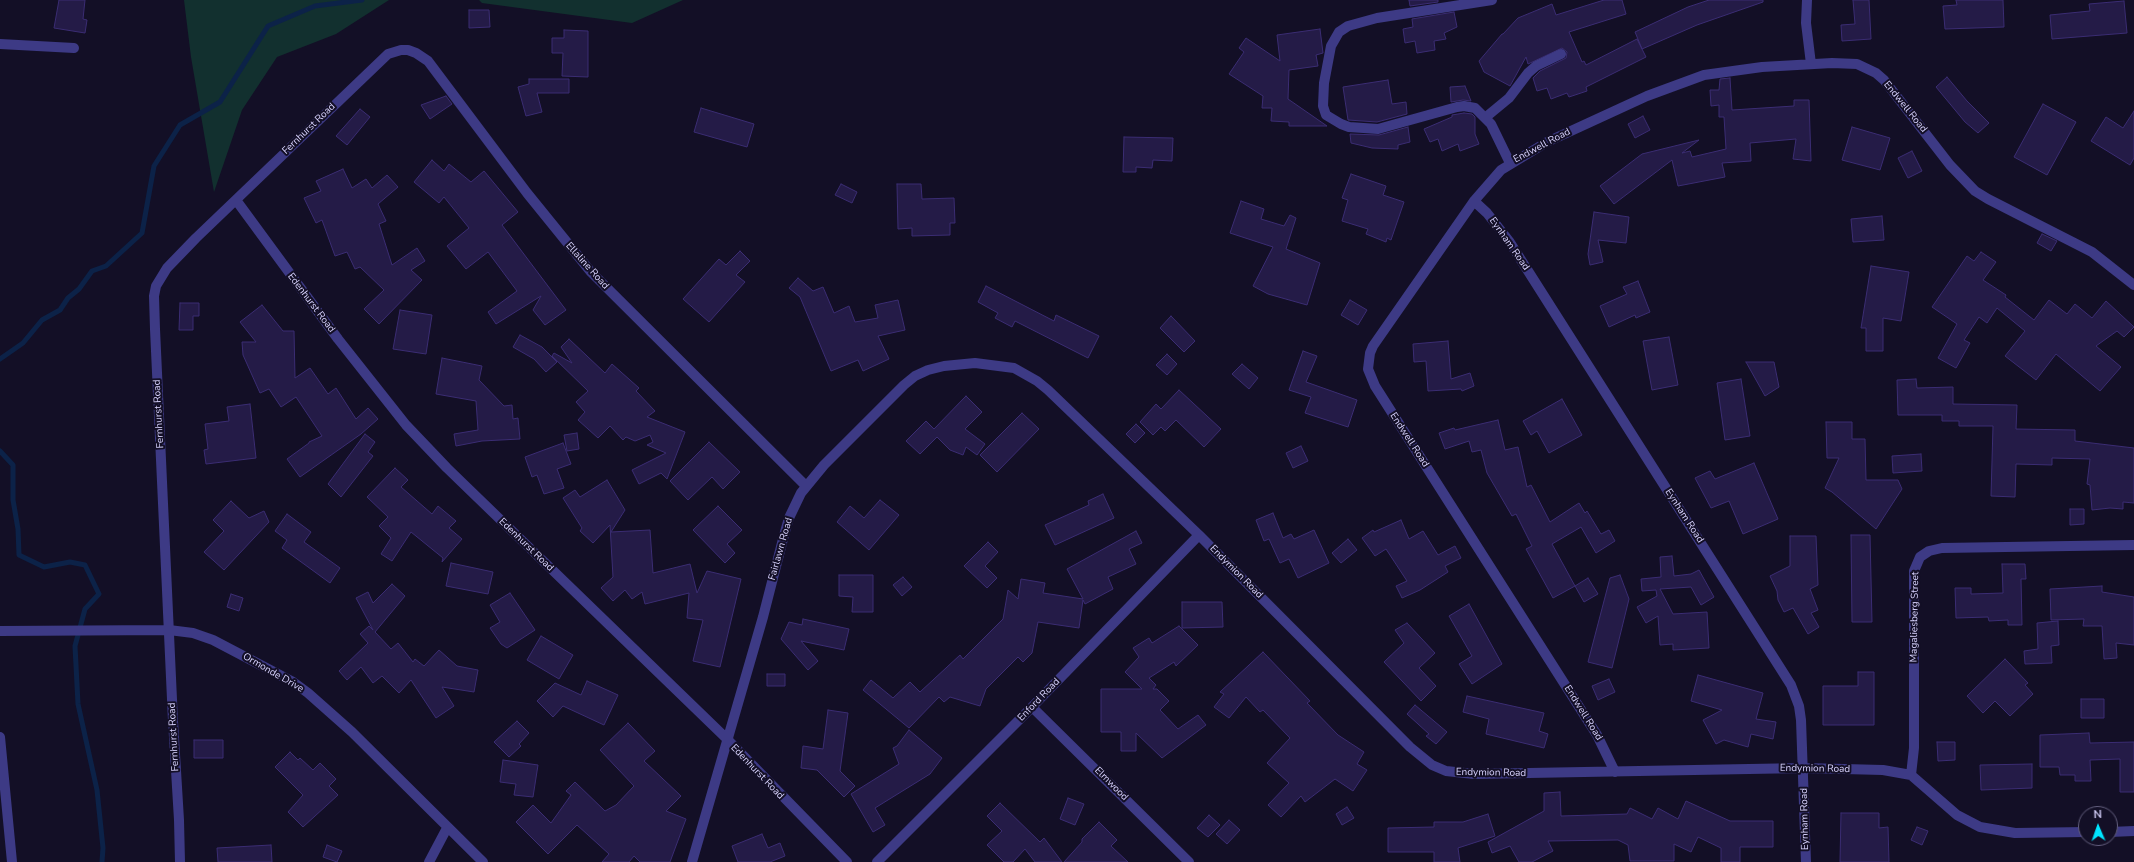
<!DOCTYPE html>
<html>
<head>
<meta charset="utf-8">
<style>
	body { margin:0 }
	#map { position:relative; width:2134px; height:862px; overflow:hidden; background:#130f26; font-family:"Nunito Sans",sans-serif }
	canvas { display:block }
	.north { position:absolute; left:2078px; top:806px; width:40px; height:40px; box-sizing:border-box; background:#130f26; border:1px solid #625e7d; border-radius:50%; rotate:358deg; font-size:11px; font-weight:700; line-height:16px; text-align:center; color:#d9d4ff }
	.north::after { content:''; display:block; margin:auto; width:14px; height:18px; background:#00e5ff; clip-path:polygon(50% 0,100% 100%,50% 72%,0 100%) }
</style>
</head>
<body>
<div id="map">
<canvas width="2134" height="862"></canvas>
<div class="north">N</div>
</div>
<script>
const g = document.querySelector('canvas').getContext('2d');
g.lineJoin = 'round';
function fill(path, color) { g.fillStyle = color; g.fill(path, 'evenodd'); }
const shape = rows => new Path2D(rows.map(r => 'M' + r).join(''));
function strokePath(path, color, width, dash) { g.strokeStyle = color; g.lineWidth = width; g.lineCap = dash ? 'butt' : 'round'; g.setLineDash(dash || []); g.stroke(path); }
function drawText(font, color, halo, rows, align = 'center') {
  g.font = font + ' "Nunito Sans",sans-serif'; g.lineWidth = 4; g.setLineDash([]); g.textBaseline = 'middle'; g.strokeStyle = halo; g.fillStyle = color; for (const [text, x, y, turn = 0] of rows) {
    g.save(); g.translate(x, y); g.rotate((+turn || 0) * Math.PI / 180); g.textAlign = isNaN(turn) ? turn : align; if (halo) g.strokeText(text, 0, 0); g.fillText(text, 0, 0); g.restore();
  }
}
const green = shape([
	[184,0,389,0,336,34,277,57,242,110,214,192,191,57],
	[479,0,683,0,632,23,482,3]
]);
const stream = shape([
	[0,359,23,343,42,320,60,310,68,298,79,289,92,271,106,266,142,233,154,166,180,125,220,102,268,26,315,6,362,0],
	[0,451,13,465,13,500,18,529,19,555,44,567,70,562,85,565,99,594,85,609,75,646,78,704,97,790,103,848,102,862]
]);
const building = shape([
	[59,0,85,0,83,19,87,20,85,33,54,28,59,0],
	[1409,0,1438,0,1438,2,1410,6,1409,0],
	[1604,0,1622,0,1626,14,1569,32,1582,62,1584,61,1586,65,1637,39,1646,57,1586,87,1587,91,1569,97,1567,93,1551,99,1547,88,1537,91,1533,78,1540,71,1566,58,1567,52,1562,48,1528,64,1526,57,1510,86,1484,72,1479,61,1502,34,1503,34,1518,18,1552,4,1556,15,1604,0],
	[1709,0,1763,0,1763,2,1697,25,1642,49,1635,32,1688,7,1709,0],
	[1853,0,1869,0,1871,39,1842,41,1841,25,1855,24,1853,0],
	[1956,0,2003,0,2004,27,1945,29,1943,6,1957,5,1956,0],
	[2124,1,2127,33,2052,39,2050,15,2090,11,2089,4,2124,1],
	[469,10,489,10,490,27,469,28,469,10],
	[1454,12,1457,27,1444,33,1446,39,1434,41,1435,50,1417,53,1415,41,1405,43,1403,29,1413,27,1412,19,1454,12],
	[1320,29,1323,53,1316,55,1318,66,1289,70,1288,99,1327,126,1289,126,1289,122,1271,121,1272,108,1262,108,1263,96,1229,74,1244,52,1239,48,1246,38,1280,61,1277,35,1320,29],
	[564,30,588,31,588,77,562,76,563,53,552,53,552,38,564,38,564,30],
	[1947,77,1967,101,1989,123,1978,133,1965,122,1936,87,1947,77],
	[1730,78,1732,110,1794,106,1794,100,1809,100,1811,161,1793,159,1796,139,1750,143,1751,161,1722,163,1725,177,1678,186,1672,160,1614,204,1600,186,1642,154,1699,140,1682,153,1690,151,1692,157,1726,149,1724,117,1719,117,1719,105,1711,106,1710,90,1719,90,1720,79,1730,78],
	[529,79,569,79,569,93,537,93,542,112,526,116,518,87,529,84,529,79],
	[1388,80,1392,104,1406,102,1407,114,1377,122,1348,120,1343,87,1388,80],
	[1465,86,1471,101,1463,100,1451,102,1450,87,1465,86],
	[446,96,452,104,430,119,421,105,446,96],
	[2043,104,2076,122,2047,175,2014,157,2043,104],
	[701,108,754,124,747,147,694,132,701,108],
	[360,109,370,117,347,145,336,136,360,109],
	[2134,111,2134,158,2130,165,2091,141,2106,117,2123,128,2134,111],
	[1464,113,1472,114,1475,117,1475,134,1479,144,1460,151,1458,144,1442,151,1438,139,1430,142,1424,129,1452,117,1452,115,1464,113],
	[1643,116,1650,130,1635,138,1628,124,1643,116],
	[1408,127,1410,142,1398,145,1398,149,1372,148,1351,143,1350,134,1379,135,1408,127],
	[1852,127,1890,138,1880,170,1842,160,1852,127],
	[1124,137,1173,138,1172,161,1153,160,1152,168,1136,167,1136,172,1123,172,1124,137],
	[1912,151,1922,171,1908,178,1898,158,1912,151],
	[432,160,444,171,449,164,471,182,484,171,518,212,502,225,566,310,545,325,533,310,541,296,496,324,488,312,517,291,488,252,466,269,447,246,469,228,444,197,439,203,414,182,432,160],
	[343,169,352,188,366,179,372,188,387,175,398,187,378,204,386,221,379,224,392,265,417,248,425,261,411,270,422,280,379,324,364,309,384,290,360,267,355,269,347,252,335,256,322,220,316,223,304,198,321,191,316,181,343,169],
	[1351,174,1386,186,1383,195,1404,202,1391,240,1387,238,1386,242,1366,234,1368,229,1342,221,1348,200,1342,198,1351,174],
	[841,184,857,192,852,203,835,195,841,184],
	[897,184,921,184,922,199,954,198,955,223,950,223,950,235,912,236,912,228,898,229,897,184],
	[1241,201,1264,209,1261,219,1284,226,1290,215,1296,218,1286,249,1320,263,1307,305,1268,294,1253,286,1273,247,1230,233,1241,201],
	[1594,212,1629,217,1626,243,1598,240,1603,262,1590,265,1588,254,1594,212],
	[1882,216,1884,240,1853,242,1851,219,1882,216],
	[2042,234,2057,241,2051,251,2037,243,2042,234],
	[740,251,750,261,736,275,745,282,709,322,683,299,719,259,726,265,740,251],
	[1981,252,1996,262,1983,280,2006,295,2005,297,2034,320,2049,300,2067,314,2075,304,2092,318,2106,301,2134,327,2124,337,2117,331,2096,346,2121,367,2100,391,2056,354,2036,380,2005,356,2025,331,1997,308,1987,323,1979,317,1964,340,1970,343,1956,368,1938,358,1957,324,1932,307,1967,256,1974,261,1981,252],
	[1871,266,1909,272,1901,321,1883,318,1883,351,1866,351,1866,328,1861,328,1871,266],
	[798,278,813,291,823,287,834,313,849,306,855,322,878,318,875,305,898,300,905,330,878,336,889,359,863,371,858,360,831,371,800,297,789,288,798,278],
	[1638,281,1650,312,1636,318,1635,315,1609,327,1600,306,1627,294,1623,287,1638,281],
	[986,286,1054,321,1056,315,1099,336,1088,358,1015,321,1012,327,995,318,998,313,978,302,986,286],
	[1350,300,1367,310,1358,325,1341,315,1350,300],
	[180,303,199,303,199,316,193,316,193,330,179,330,180,303],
	[262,305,283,331,294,331,295,378,310,368,328,394,336,388,356,419,368,408,378,419,361,434,300,477,287,459,309,443,309,442,322,436,296,397,281,407,269,389,260,393,243,355,242,342,256,342,240,322,262,305],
	[400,310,432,315,426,354,393,349,400,310],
	[1171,316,1195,341,1184,352,1160,328,1171,316],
	[520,335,542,347,557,362,546,372,534,359,513,347,520,335],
	[1669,337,1678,385,1652,390,1643,341,1669,337],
	[569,339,605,373,612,364,639,388,636,391,655,411,647,417,685,432,667,479,661,473,639,484,632,470,666,453,647,445,653,442,650,435,635,441,626,437,623,440,610,426,598,438,578,420,585,412,576,402,588,391,552,356,554,353,572,363,561,347,569,339],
	[1448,341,1451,379,1470,373,1474,386,1462,391,1461,389,1428,391,1426,361,1414,362,1413,344,1448,341],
	[1303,351,1317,356,1306,382,1357,400,1348,427,1305,413,1311,397,1289,390,1303,351],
	[1167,354,1177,364,1167,375,1156,365,1167,354],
	[442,358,482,366,479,380,504,406,512,405,513,419,518,418,520,439,482,441,456,446,454,434,478,430,476,401,436,394,442,358],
	[1746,362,1774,362,1779,387,1765,396,1746,362],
	[1242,364,1258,378,1249,389,1232,374,1242,364],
	[1741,379,1750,436,1725,440,1717,383,1741,379],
	[1916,379,1917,388,1953,387,1953,404,2017,405,2016,429,2075,430,2075,441,2134,448,2134,503,2123,502,2123,509,2110,508,2092,510,2090,485,2087,484,2090,459,2052,458,2052,465,2016,464,2015,497,1991,496,1993,426,1959,426,1959,421,1942,421,1942,415,1898,415,1897,380,1916,379],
	[1179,390,1221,429,1204,447,1176,420,1165,431,1161,427,1153,435,1140,422,1156,404,1161,409,1179,390],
	[966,396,982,412,965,429,985,444,977,455,966,447,963,455,950,450,937,437,920,454,906,441,926,421,934,429,966,396],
	[1562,399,1582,435,1549,453,1537,431,1531,435,1523,421,1562,399],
	[250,404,256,458,206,464,204,450,208,449,205,424,229,421,227,407,250,404],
	[1022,413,1039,429,997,472,980,455,1022,413],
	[1498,420,1505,450,1518,447,1527,487,1531,485,1550,522,1579,503,1585,513,1587,511,1601,534,1609,530,1615,541,1596,553,1581,527,1552,544,1575,586,1553,598,1526,549,1532,546,1516,514,1512,516,1487,473,1481,450,1472,452,1469,441,1445,449,1439,433,1454,428,1455,430,1498,420],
	[1826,422,1852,422,1852,439,1865,439,1866,480,1898,480,1902,489,1876,529,1832,492,1825,488,1839,458,1827,458,1826,422],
	[1136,424,1145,433,1135,443,1126,434,1136,424],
	[577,433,579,449,567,451,564,435,577,433],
	[365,434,375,442,368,452,373,456,341,497,328,484,365,434],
	[709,442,740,472,723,489,712,477,688,500,670,481,709,442],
	[563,443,571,464,557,469,564,488,544,494,537,475,532,477,525,457,563,443],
	[1301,446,1308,461,1293,468,1286,453,1301,446],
	[1921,454,1922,471,1893,473,1892,456,1921,454],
	[1754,463,1778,519,1743,534,1729,501,1711,508,1695,478,1710,471,1715,479,1754,463],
	[395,468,408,480,401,487,432,514,438,506,456,521,449,528,462,539,442,562,443,558,411,532,392,561,381,554,391,538,379,526,388,517,367,497,395,468],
	[607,480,625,510,611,532,650,530,653,573,690,564,697,593,707,571,741,579,720,667,693,661,703,620,687,618,689,593,645,604,642,592,632,599,625,590,613,601,601,588,613,577,610,525,593,543,580,531,582,528,563,498,575,490,580,497,607,480],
	[1103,494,1114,518,1055,545,1045,525,1089,505,1088,501,1103,494],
	[880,500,899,515,869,550,837,522,850,506,864,518,880,500],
	[231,501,249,518,264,511,269,522,224,570,204,552,224,531,213,520,231,501],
	[718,506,742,530,727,544,735,553,725,563,693,530,718,506],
	[2070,509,2084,509,2084,524,2070,525,2070,509],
	[1273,513,1283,538,1291,534,1294,539,1314,530,1329,563,1298,578,1289,559,1280,563,1269,539,1264,541,1256,520,1273,513],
	[287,514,311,532,304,542,340,568,330,583,282,548,287,540,275,531,287,514],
	[1401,520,1409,539,1423,531,1438,555,1455,546,1461,558,1445,566,1448,572,1420,590,1402,598,1396,586,1407,581,1386,549,1375,556,1362,538,1373,530,1374,532,1401,520],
	[1136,531,1142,543,1129,549,1136,564,1108,577,1113,589,1085,604,1083,600,1079,628,1038,622,1032,653,1023,662,1018,657,986,689,980,706,950,697,944,702,939,697,909,728,863,690,871,680,893,698,910,682,920,692,960,655,963,659,1003,619,1008,590,1018,599,1021,579,1045,583,1043,593,1083,599,1067,569,1136,531],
	[1851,535,1870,535,1872,622,1852,622,1851,535],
	[1790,536,1816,536,1818,585,1810,589,1818,610,1811,613,1819,627,1808,634,1793,608,1784,612,1778,600,1777,591,1770,576,1790,566,1790,536],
	[1348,539,1357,550,1341,563,1332,553,1348,539],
	[988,542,998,552,985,566,997,578,987,588,964,566,988,542],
	[1672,556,1674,576,1691,574,1699,570,1714,597,1701,605,1691,587,1660,589,1673,614,1707,612,1709,648,1673,650,1673,644,1660,645,1658,616,1646,623,1637,607,1657,596,1656,590,1642,591,1641,579,1661,577,1660,557,1672,556],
	[451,563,493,572,488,594,446,586,451,563],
	[2002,564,2025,564,2026,579,2021,579,2022,625,2008,625,2008,620,1989,621,1988,617,1956,618,1955,588,1971,588,1971,594,2003,593,2002,564],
	[839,575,873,575,873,612,852,612,853,597,839,596,839,575],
	[1620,575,1629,599,1612,668,1588,662,1610,578,1620,575],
	[903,577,912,587,902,596,893,585,903,577],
	[1588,578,1598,594,1584,602,1575,586,1588,578],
	[392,584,405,596,375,632,391,649,398,643,413,662,415,659,424,666,439,650,457,666,478,670,474,692,442,687,454,706,436,718,411,680,399,693,382,676,373,683,361,667,347,680,339,671,368,643,360,634,369,626,373,630,356,598,368,592,373,603,392,584],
	[2102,586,2102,592,2134,597,2134,645,2116,643,2117,658,2104,659,2102,626,2083,626,2084,619,2051,620,2050,589,2102,586],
	[510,593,535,630,507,648,501,644,490,628,500,622,490,605,510,593],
	[231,594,243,598,239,611,227,607,231,594],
	[1182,602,1222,602,1223,627,1182,628,1182,602],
	[1469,604,1502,664,1472,684,1459,664,1472,656,1449,616,1469,604],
	[803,619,849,629,844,650,801,641,818,661,808,670,781,639,789,622,802,625,803,619],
	[2058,621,2059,645,2051,646,2052,663,2025,664,2024,651,2038,649,2037,623,2058,621],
	[1407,623,1435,653,1419,668,1436,686,1421,701,1384,662,1404,643,1395,630,1407,623],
	[1179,626,1198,645,1176,666,1174,662,1149,678,1156,685,1153,689,1157,689,1169,701,1160,710,1178,729,1198,715,1206,725,1162,758,1136,733,1136,751,1121,751,1121,732,1101,732,1101,689,1142,689,1125,672,1139,657,1133,648,1149,638,1152,643,1179,626],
	[541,636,573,655,559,679,527,660,541,636],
	[1263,652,1310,701,1307,703,1338,735,1364,752,1357,764,1367,770,1353,791,1335,779,1305,802,1301,796,1281,817,1268,805,1289,783,1267,763,1290,738,1263,710,1260,712,1246,697,1229,718,1214,707,1224,694,1220,692,1263,652],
	[2005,659,2028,683,2025,685,2033,694,2010,716,1995,701,1983,713,1967,696,2005,659],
	[1858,672,1874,672,1874,725,1823,725,1823,686,1858,686,1858,672],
	[767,674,785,674,785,686,767,686,767,674],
	[1698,675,1763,693,1756,719,1776,722,1773,739,1751,734,1748,747,1724,740,1716,744,1703,720,1722,710,1691,701,1698,675],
	[1609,679,1615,692,1598,700,1592,686,1609,679],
	[587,681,618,695,604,725,563,706,553,717,537,701,555,683,581,695,587,681],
	[1467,696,1544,713,1539,731,1548,734,1544,748,1486,734,1489,719,1463,712,1467,696],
	[2081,699,2104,699,2104,718,2081,718,2081,699],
	[1415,705,1447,732,1436,744,1426,736,1429,734,1407,714,1415,705],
	[828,710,848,713,840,771,855,786,844,797,817,770,801,768,803,746,823,749,828,710],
	[517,721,529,733,519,744,521,746,509,757,494,742,517,721],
	[628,723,655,751,644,761,681,796,666,811,686,819,670,862,640,862,634,856,629,862,602,862,609,854,577,825,548,854,516,822,533,805,551,823,571,795,566,791,575,782,605,811,616,805,634,786,600,750,628,723],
	[909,730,942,758,930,774,875,808,885,825,873,832,851,794,899,764,893,748,897,746,909,730],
	[2089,733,2090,743,2134,742,2134,792,2120,792,2120,759,2090,760,2091,781,2075,781,2075,775,2060,775,2059,767,2040,767,2040,735,2089,733],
	[194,740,223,740,223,758,194,758,194,740],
	[1937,742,1955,742,1955,760,1938,761,1937,742],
	[290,752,298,760,300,758,313,770,320,763,336,779,329,786,338,795,303,827,288,812,303,795,275,767,290,752],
	[503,760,538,765,533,797,514,795,516,784,500,782,503,760],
	[2032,764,2032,788,1981,790,1980,765,2032,764],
	[1560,792,1561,816,1627,814,1630,808,1652,819,1658,808,1678,819,1686,801,1730,821,1773,821,1773,847,1740,847,1740,862,1721,862,1721,848,1698,837,1691,852,1674,844,1674,861,1630,861,1628,845,1618,840,1548,841,1553,851,1532,862,1519,862,1510,846,1492,853,1488,842,1544,811,1544,793,1560,792],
	[1068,798,1084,804,1075,825,1060,819,1068,798],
	[1000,803,1040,842,1044,838,1062,862,1035,862,1025,849,1013,862,1004,862,987,845,1002,831,987,816,1000,803],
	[1347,807,1354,818,1342,825,1336,814,1347,807],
	[1841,813,1879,813,1879,828,1888,827,1889,862,1840,862,1841,813],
	[1488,814,1495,836,1458,848,1460,862,1434,862,1434,852,1388,852,1388,828,1434,827,1434,822,1463,822,1488,814],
	[1209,815,1220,825,1208,837,1197,828,1209,815],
	[1229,820,1240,830,1227,844,1216,834,1229,820],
	[1099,822,1117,840,1111,846,1128,862,1064,862,1082,842,1082,839,1099,822],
	[1917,827,1928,831,1922,845,1911,840,1917,827],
	[762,834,768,848,780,843,785,856,770,862,738,862,732,846,762,834],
	[271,845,272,862,218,862,217,848,271,845],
	[327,845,342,851,337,862,323,857,327,845]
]);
const minor = shape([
	[1492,0,1377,18,1348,26,1339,32,1331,46,1324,83,1323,106,1326,115,1341,124,1349,127,1378,129,1457,107,1464,106,1475,108,1491,124,1510,163],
	[1807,0,1806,23,1811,64],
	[0,44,74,48],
	[1486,117,1509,98,1528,73,1536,66,1561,54],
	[236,200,338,339,406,425,447,468,727,739,847,862],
	[1474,201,1487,213,1509,241,1791,685,1799,706,1801,720,1806,862],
	[0,631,169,630,193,633,213,640,293,682,308,693,352,732,483,862],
	[1032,707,1189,862],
	[0,737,12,862],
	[1615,772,1597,735,1375,386,1368,369,1370,353,1373,346,1474,201,1501,170,1547,142,1647,96,1704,75,1762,67,1832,63,1857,64,1876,73,1884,80,1950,165,1975,191,1988,199,2092,252,2134,285],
	[1911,775,1914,748,1914,571,1920,557,1929,551,1942,548,2134,545],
	[2110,832,2134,831],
	[180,862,179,820,173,721,155,329,154,296,156,286,167,268,196,238,388,54,401,50,408,50,416,53,428,61,527,193,591,272,806,486],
	[429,862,447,828],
	[692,862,763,617,783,539,789,518,801,493,824,465,904,385,915,376,928,370,944,366,975,363,1014,368,1037,381,1048,390,1199,535,1410,747,1432,765,1446,771,1474,774,1804,768,1883,770,1911,775,1957,815,1980,827,2015,833,2086,832],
	[877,862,1032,707,1199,535]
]);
const streetNames = [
	["Endwell Road",1905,107,51],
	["Fernhurst Road",309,129,-44],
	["Endwell Road",1542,146,-28],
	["Eynham Road",1509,244,55],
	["Ellaline Road",587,266,48],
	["Edenhurst Road",311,303,53],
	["Fernhurst Road",159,414,-93],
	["Endwell Road",1409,440,57],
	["Eynham Road",1684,516,57],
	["Edenhurst Road",526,545,44],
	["Fairlawn Road",781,549,-74],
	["Endymion Road",1236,572,45],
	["Magaliesberg Street",1915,617,-89],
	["Ormonde Drive",273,673,30],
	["Enford Road",1039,700,-46],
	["Endwell Road",1583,713,58],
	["Fernhurst Road",174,737,-93],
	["Endymion Road",1815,769,1],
	["Edenhurst Road",757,772,46],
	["Endymion Road",1491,773,1],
	["Elmwood",1111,784,45],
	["Eynham Road",1805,819,-91]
];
fill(green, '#12302f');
strokePath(stream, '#0c2248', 5);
fill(building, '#241b47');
strokePath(building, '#3b2d73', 1);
strokePath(minor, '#3d3a85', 10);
drawText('10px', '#d9d4ff', '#130f26', streetNames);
</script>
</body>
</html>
